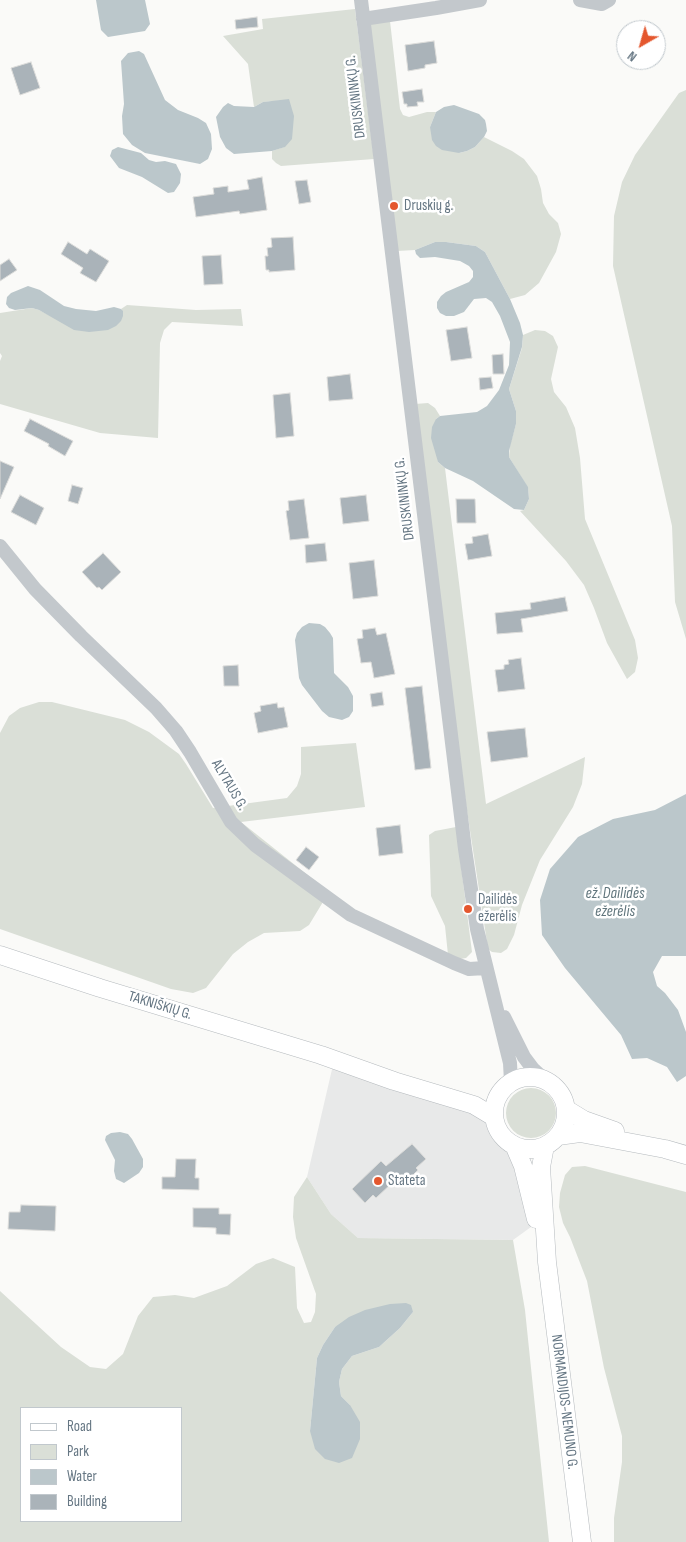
<!DOCTYPE html>
<html>
<head>
<meta charset="utf-8">
<style>
	body { margin:0 }
	#map { position:relative; width:686px; height:1542px; overflow:hidden; background:#fafaf8; font-family:"Sofia Sans Condensed",sans-serif }
	canvas { display:block }
	.legend { position:absolute; left:20px; top:1407px; width:162px; height:115px; box-sizing:border-box; background:#fff; border:1px solid #c1c8cd; margin:0; padding:6px 9px; list-style:none; font-size:15px; color:#657683 }
	.legend li { display:flex; align-items:center; gap:10px; height:25px }
	.legend b { width:25px; border:1px solid #c1c8cd }
	.north { position:absolute; left:616px; top:20px; width:50px; height:50px; box-sizing:border-box; background:#fff; border:1px solid #c1c8cd; border-radius:50%; rotate:218deg; font-size:14px; font-weight:700; line-height:20px; text-align:center; color:#657683 }
	.north::after { content:''; display:block; margin:auto; width:18px; height:22px; background:#e4572e; clip-path:polygon(50% 0,100% 100%,50% 72%,0 100%) }
</style>
</head>
<body>
<div id="map">
<canvas width="686" height="1542"></canvas>
<ul class="legend">
<li><b style="height:6px;background:#fff"></b>Road</li>
<li><b style="height:14px;background:#dadfd7"></b>Park</li>
<li><b style="height:14px;background:#bbc7cb"></b>Water</li>
<li><b style="height:14px;background:#aab3b9"></b>Building</li>
</ul>
<div class="north">N</div>
</div>
<script>
const g = document.querySelector('canvas').getContext('2d');
g.lineJoin = 'round';
function fill(path, color) { g.fillStyle = color; g.fill(path, 'evenodd'); }
const shape = rows => new Path2D(rows.map(r => 'M' + r).join(''));
function strokePath(path, color, width, dash) { g.strokeStyle = color; g.lineWidth = width; g.lineCap = dash ? 'butt' : 'round'; g.setLineDash(dash || []); g.stroke(path); }
function drawText(font, color, halo, rows, align = 'center') {
  g.font = font + ' "Sofia Sans Condensed",sans-serif'; g.lineWidth = 5; g.setLineDash([]); g.textBaseline = 'middle'; g.strokeStyle = halo; g.fillStyle = color; for (const [text, x, y, turn = 0] of rows) {
    g.save(); g.translate(x, y); g.rotate((+turn || 0) * Math.PI / 180); g.textAlign = isNaN(turn) ? turn : align; if (halo) g.strokeText(text, 0, 0); g.fillText(text, 0, 0); g.restore();
  }
}
const built = shape([
	[333,1065,470,1107,486,1119,498,1140,510,1152,518,1166,531,1227,513,1240,358,1238,331,1214,307,1177]
]);
const green = shape([
	[355,9,374,159,281,166,276,163,272,159,272,151,284,147,289,100,263,102,254,107,248,64,223,36,263,29,262,19],
	[390,21,400,109,403,115,409,117,427,112,436,112,430,127,459,153,467,151,475,147,484,137,512,151,524,159,537,176,541,189,543,203,549,214,558,223,561,234,556,252,539,283,525,295,510,299,485,252,476,246,446,242,435,242,415,250,397,251,369,24],
	[686,90,686,639,675,602,672,526,613,266,614,216,622,182,635,155,679,93],
	[127,305,196,310,241,309,243,326,172,322,164,330,160,343,158,438,100,433,0,404,0,361,2,356,0,353,0,313,32,308,39,310,49,315,123,312,121,309],
	[535,330,545,331,553,336,558,347,551,379,554,392,566,407,575,428,580,458,585,519,635,640,638,658,635,672,627,679,607,643,594,608,584,585,566,561,520,511,524,510,529,499,528,488,509,457,510,445,516,424,516,411,509,389,522,348,523,335],
	[428,403,435,408,440,416,436,419,438,462,445,468,486,804,585,757,582,784,573,807,540,860,522,905,514,935,507,949,501,953,492,952,488,949,466,804,415,404],
	[39,702,52,702,125,720,149,732,179,754,186,764,213,808,287,798,297,786,301,774,301,747,356,743,365,807,241,822,329,892,309,925,300,931,264,933,248,942,233,954,206,988,193,993,171,989,0,929,0,733,9,716,20,708],
	[456,827,472,952,466,958,460,959,448,955,445,926,431,896,429,835,435,831],
	'506 1113a25 25 0 1 1 50 0a25 25 0 1 1-50 0Z',
	[585,1166,686,1192,686,1542,614,1542,614,1518,622,1462,622,1436,604,1368,587,1281,570,1237,563,1223,559,1207,560,1193,565,1175,572,1167],
	[307,1177,331,1214,358,1238,513,1240,525,1310,549,1542,0,1542,0,1291,61,1347,90,1367,106,1369,123,1354,138,1316,153,1297,175,1295,194,1298,227,1286,256,1264,273,1258,295,1267,297,1308,304,1323,311,1322,315,1312,316,1294,296,1238,293,1217,294,1197],
	[413,1312,400,1328,379,1347,352,1356,342,1369,339,1382,341,1396,350,1405,310,1431,317,1358,323,1345,335,1327],
	[21,1408,181,1408,181,1521,21,1521]
]);
const water = shape([
	[96,0,145,0,150,24,145,31,108,37,101,30],
	[139,51,144,54,165,100,178,110,198,118,206,123,211,134,212,149,208,159,200,164,145,153,132,145,123,134,122,116,124,104,121,61,128,53],
	[289,99,294,116,292,139,285,147,272,151,234,154,226,148,220,137,216,117,223,107,228,103,234,106,254,107,263,102],
	[454,105,479,114,485,120,486,124,487,131,484,137,475,147,467,151,459,153,442,150,436,146,432,140,430,127,436,112,444,107],
	[118,147,141,153,149,160,156,162,165,161,176,164,181,174,180,183,174,192,168,193,142,177,119,168,110,156,112,150],
	[435,242,446,242,476,246,485,252,510,299,520,323,523,335,522,347,509,389,516,411,516,424,509,451,509,457,528,487,529,499,524,510,514,509,473,481,445,468,438,462,431,438,432,427,436,419,440,416,477,412,487,406,499,390,509,365,510,342,500,316,492,302,486,298,474,299,464,312,454,316,446,316,440,313,437,308,437,302,441,296,446,292,469,282,473,277,473,271,469,266,460,261,435,257,420,258,416,254,415,250],
	[28,286,40,290,64,306,76,309,96,311,114,307,121,309,123,311,123,316,121,321,116,326,108,330,89,332,74,330,39,310,32,308,15,310,9,308,6,304,7,297,11,293],
	[309,623,320,624,325,627,330,633,333,638,334,673,348,687,353,696,353,711,349,717,342,720,329,717,322,711,302,685,299,678,295,640,297,633,302,627],
	[686,794,686,956,662,956,653,972,657,986,665,993,678,1010,686,1032,686,1076,677,1082,667,1067,647,1058,632,1059,621,1035,565,968,542,935,540,900,550,869,578,837,613,819,655,810],
	[120,1132,128,1134,132,1139,143,1159,143,1167,139,1173,124,1183,116,1179,114,1171,115,1160,105,1140,106,1136,111,1133],
	[406,1303,411,1305,413,1312,400,1328,379,1347,352,1356,342,1369,339,1382,341,1396,350,1405,360,1422,360,1439,352,1458,339,1463,325,1459,315,1449,310,1431,317,1358,323,1345,335,1327,349,1317,365,1310,390,1304]
]);
const building = shape([
	[257,17,258,27,236,29,235,20,257,17],
	[434,41,437,63,425,65,425,68,408,71,405,45,434,41],
	[31,62,40,88,20,95,11,68,31,62],
	[422,89,424,102,417,102,418,106,407,107,407,104,404,104,402,92,422,89],
	[262,177,267,210,240,214,239,211,196,217,193,197,214,194,213,188,228,186,228,192,249,189,247,180,262,177],
	[307,180,311,202,299,204,295,181,307,180],
	[293,237,295,270,269,272,269,270,266,270,265,256,268,256,267,248,272,247,271,238,293,237],
	[68,242,87,254,90,249,109,261,96,282,80,273,83,268,61,254,68,242],
	[221,255,223,284,204,285,202,256,221,255],
	[9,259,17,270,0,281,0,265,9,259],
	[467,327,472,358,451,361,446,330,467,327],
	[503,354,504,374,493,374,492,355,503,354],
	[350,374,353,399,329,401,327,377,350,374],
	[491,377,493,388,480,390,479,378,491,377],
	[290,393,294,436,276,438,273,395,290,393],
	[30,419,73,441,65,456,48,446,49,444,24,431,30,419],
	[0,461,14,467,0,499,0,461],
	[72,485,83,488,78,504,68,501,72,485],
	[20,495,44,508,36,525,11,512,20,495],
	[366,495,369,521,343,524,340,498,366,495],
	[304,499,309,538,290,540,286,511,289,510,288,501,304,499],
	[456,499,475,499,476,523,457,523,456,499],
	[488,534,492,556,468,560,465,544,473,543,472,537,488,534],
	[325,543,327,561,306,563,305,545,325,543],
	[103,553,121,572,102,590,99,587,97,588,82,572,103,553],
	[374,560,378,596,353,599,349,563,374,560],
	[565,597,568,611,521,619,523,632,497,634,495,613,531,609,530,603,565,597],
	[375,628,377,635,386,633,395,674,374,678,371,662,361,663,357,639,363,638,362,630,375,628],
	[521,658,525,689,498,692,495,670,504,669,504,665,509,664,508,660,521,658],
	[238,665,239,686,224,686,223,666,238,665],
	[422,686,431,768,415,770,405,688,422,686],
	[382,692,384,705,372,707,370,694,382,692],
	[277,703,278,708,284,707,288,727,258,733,254,713,261,711,260,706,277,703],
	[525,728,528,757,491,762,487,732,525,728],
	[400,825,403,853,379,856,376,828,400,825],
	[306,847,319,857,309,870,296,860,306,847],
	[412,1144,426,1159,416,1168,418,1170,407,1181,404,1178,395,1186,392,1183,376,1198,373,1195,365,1203,352,1189,381,1161,386,1166,412,1144],
	[176,1159,196,1159,195,1178,199,1178,199,1190,162,1189,162,1177,175,1177,176,1159],
	[21,1205,56,1206,55,1231,8,1229,9,1212,20,1212,21,1205],
	[193,1208,219,1208,219,1214,231,1214,230,1235,216,1234,216,1228,193,1227,193,1208]
]);
const minor = shape([
	[361,0,465,849,477,929,510,1063,511,1082],
	[580,0,602,4,609,0],
	[363,19,436,8,480,0],
	[0,546,35,589,81,636,156,708,176,731,190,752,231,822,255,845,351,915,454,963,469,969,485,968],
	[504,1017,524,1057,533,1069,546,1081]
]);
const major = shape([
	[0,955,100,988,321,1055,394,1081,474,1105,494,1117],
	'494 1113a36 36 0 1 1 72 0a36 36 0 1 1-72 0Z',
	[566,1109,584,1120,615,1131],
	[558,1136,580,1133,665,1149,686,1155],
	[514,1145,523,1166,536,1219],
	[545,1146,541,1167,547,1262,582,1542]
]);
const markers = [
	[394,206,5,"#e4572e"],
	[468,909,5,"#e4572e"],
	[378,1181,5,"#e4572e"]
];
const streetNames = [
	["DRUSKININKŲ G.",356,97,-97],
	["DRUSKININKŲ G.",405,499,-97],
	["ALYTAUS G.",229,785,59],
	["TAKNIŠKIŲ G.",160,1006,17],
	["NORMANDIJOS-NEMUNO G.",564,1402,83]
];
const poiNames = [
	["Druskių g.",404,206],
	["Dailidės",478,900],
	["ežerėlis",478,917],
	["Stateta",388,1181]
];
const waterNames = [
	["ež. Dailidės",615,894],
	["ežerėlis",615,912]
];
fill(built, '#e8e9e9');
fill(green, '#dadfd7');
fill(water, '#bbc7cb');
fill(building, '#aab3b9');
strokePath(building, '#dcdcda', 1);
strokePath(major, '#b5babe', 19);
strokePath(minor, '#c3c8cc', 14);
strokePath(major, '#fff', 18);
for (const [x, y, r, color] of markers) { const dot = new Path2D(); dot.arc(x, y, r, 0, 2 * Math.PI); g.fillStyle = color; g.fill(dot); strokePath(dot, '#fff', 2); }
drawText('15px', '#657683', '#fff', streetNames);
drawText('15px', '#657683', '#fff', poiNames, 'left');
drawText('italic 16px', '#60757c', '#fff', waterNames);
</script>
</body>
</html>
